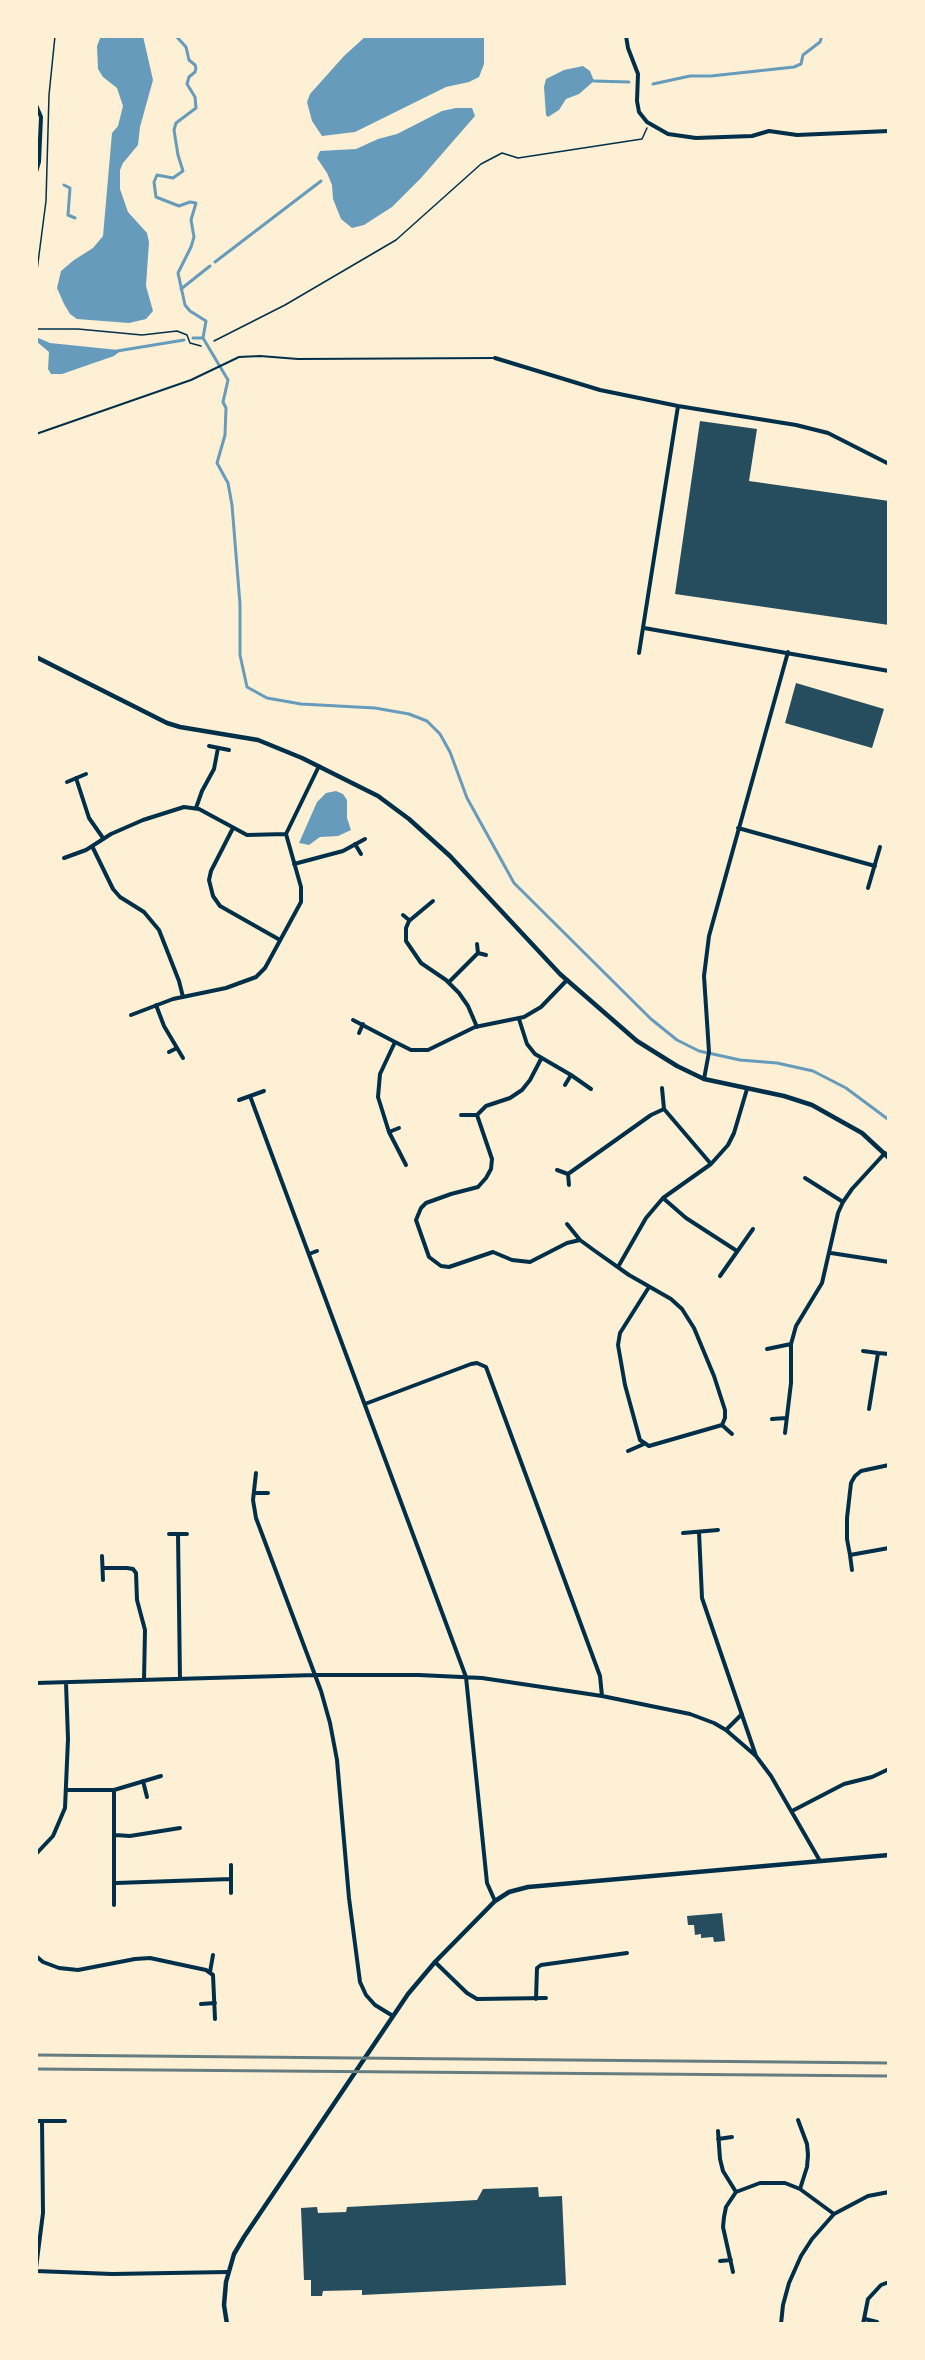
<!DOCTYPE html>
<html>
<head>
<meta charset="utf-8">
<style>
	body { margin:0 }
	#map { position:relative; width:925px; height:2360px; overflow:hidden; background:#fdf0d5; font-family:Raleway,sans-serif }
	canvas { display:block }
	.frame { position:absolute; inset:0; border:38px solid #fdf0d5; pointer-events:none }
</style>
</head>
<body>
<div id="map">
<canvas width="925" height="2360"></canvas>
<div class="frame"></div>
</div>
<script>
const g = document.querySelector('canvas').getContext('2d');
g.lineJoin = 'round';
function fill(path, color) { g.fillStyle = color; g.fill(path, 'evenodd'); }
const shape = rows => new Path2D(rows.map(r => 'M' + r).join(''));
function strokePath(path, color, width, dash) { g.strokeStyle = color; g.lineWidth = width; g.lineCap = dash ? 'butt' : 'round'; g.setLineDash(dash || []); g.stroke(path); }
const water = shape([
	[101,36,143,36,153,80,140,127,138,145,123,163,120,170,120,189,128,212,147,233,149,242,146,286,153,311,146,319,129,323,77,319,70,314,64,304,57,288,61,271,74,260,93,248,103,236,112,133,118,126,123,106,117,88,103,77,98,69,97,46],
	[366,36,484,36,484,64,479,77,469,82,446,87,355,132,322,136,312,121,307,102,310,94,344,56],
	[583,66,590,71,594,81,579,94,566,99,559,110,548,117,546,115,544,87,546,79,564,70],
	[456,108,472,108,475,116,421,178,392,207,364,225,352,228,341,219,333,199,332,185,327,173,317,158,320,151,356,149,378,139,397,134,442,111],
	[36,337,50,343,118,350,119,352,114,356,62,374,51,374,48,369,49,352,36,341],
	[336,791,343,794,347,800,347,818,351,830,338,836,320,837,309,845,299,843,317,802,326,793]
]);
const stream = shape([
	[176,36,186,47,189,60,195,65,196,68,195,72,189,77,187,84,195,97,196,108,176,123,174,130,178,155,183,171,173,178,157,175,154,182,156,197,179,206,190,202,196,203,191,220,194,237,191,247,178,273,185,305,190,311,206,321,203,338,228,380,223,402,226,408,225,435,217,463,228,483,232,505,240,604,240,655,247,687,267,698,301,704,375,708,409,714,427,721,440,734,450,752,467,798,514,883,651,1019,677,1040,699,1051,740,1060,777,1063,813,1071,846,1088,889,1120],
	[594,81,629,82],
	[653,84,690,76,711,76,794,67,801,64,803,55,820,42,822,36],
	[64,185,70,188,68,215,75,218],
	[215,262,321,181],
	[181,289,210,266],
	[193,338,203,338],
	[117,351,184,340]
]);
const building = shape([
	[700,421,757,429,749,481,889,501,889,625,675,594],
	[796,683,884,709,872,748,785,723],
	[722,1913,725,1941,714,1942,713,1937,701,1938,701,1934,695,1935,694,1925,688,1925,687,1916],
	[538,2187,539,2197,562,2196,566,2285,362,2295,362,2290,323,2291,322,2296,311,2296,311,2280,304,2280,301,2208,317,2207,318,2213,346,2212,347,2207,477,2200,483,2189]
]);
const path = shape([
	[36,278,46,201,49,95,55,36],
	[36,329,78,329,142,335,177,331,187,335,190,343,201,346],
	[214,341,285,305,396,240,481,164,502,153,518,158,642,139,647,128]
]);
const service = shape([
	[36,434,191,380,239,357,260,356,298,359,495,358]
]);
const minor = shape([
	[626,36,628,48,638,74,637,101,639,112,647,122,668,134,696,138,752,136,769,131,797,135,889,131],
	[36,105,41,117,39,162,36,172],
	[495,358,600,390,678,406,796,425,828,433,889,464],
	[644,628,889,671],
	[639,653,678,406],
	[209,746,229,750],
	[76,778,89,818,103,838],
	[67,782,86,774],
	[196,808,202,791,214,769,218,748],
	[233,828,211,871,209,880,213,896,220,906,280,940],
	[738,828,875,866],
	[355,844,361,854],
	[92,846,113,889,120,897,144,912,159,930,179,981,183,997],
	[64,858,86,850,111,834,143,820,184,807,199,809,247,835,286,834],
	[294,864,343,851,365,839],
	[868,888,880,847],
	[433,901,409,921,406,928,406,941,421,963,446,980,459,993,468,1006,477,1027],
	[403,915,409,920],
	[477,944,478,953,486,955],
	[449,982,478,953],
	[156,1005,164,1026,183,1058],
	[131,1015,173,999,226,988,256,977,265,968,301,902,301,887,286,834,319,766],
	[519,1019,527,1044,535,1054,571,1075,591,1089],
	[353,1020,395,1042],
	[359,1033,363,1024],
	[169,1052,177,1048],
	[541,1059,530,1080,522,1090,510,1098,486,1106,477,1115,492,1159,491,1169,486,1178,478,1187,451,1194,426,1203,421,1208,416,1220,429,1257,441,1266,449,1267,493,1252,512,1260,530,1262,567,1243,580,1240],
	[704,1079,709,1052,704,976,709,936,788,652],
	[565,1085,571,1075],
	[662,1088,664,1109,711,1164],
	[250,1096,466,1677,487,1883,495,1901],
	[239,1100,264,1091],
	[461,1115,477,1115],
	[389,1132,399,1128],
	[406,1165,389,1132,378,1097,380,1074,395,1042,411,1050,428,1050,475,1027,524,1017,541,1007,567,980],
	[557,1170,568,1174,569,1185],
	[568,1174,651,1115,664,1109],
	[805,1178,843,1202],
	[663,1198,686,1218,737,1251],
	[567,1224,580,1240,595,1251,629,1275,671,1299,682,1309,694,1328,714,1376,725,1410,725,1418,722,1425],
	[831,1253,889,1262],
	[309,1254,317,1251],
	[618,1267,646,1218,663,1198,711,1164,728,1145,734,1133,747,1089],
	[720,1276,753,1229],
	[649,1287,620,1333,618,1345,625,1385,640,1440,649,1446,722,1425,732,1434],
	[767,1349,791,1344],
	[863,1351,878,1353],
	[365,1404,471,1364,477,1363,486,1367,600,1676,602,1696],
	[869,1409,878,1353,889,1354],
	[772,1419,786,1418],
	[785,1433,791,1383,791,1344,796,1326,822,1283,838,1213,843,1202,852,1189,885,1153],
	[628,1451,644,1444],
	[889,1465,861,1471,855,1476,851,1483,847,1518,847,1539,850,1555,889,1548],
	[256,1473,253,1500,256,1518,321,1691,330,1723,337,1760,349,1898,360,1982,366,1995,375,2005,393,2016],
	[254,1493,268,1493],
	[699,1532,702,1598,756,1756,771,1776,820,1861],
	[683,1533,718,1530],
	[169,1534,187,1534],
	[178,1534,180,1679],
	[850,1555,852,1570],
	[102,1556,103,1580],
	[103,1568,127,1568,133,1569,136,1573,137,1600,145,1630,144,1680],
	[36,1683,315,1675,419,1675,482,1678,602,1696,690,1714,714,1723,726,1730,756,1756],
	[726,1730,742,1714],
	[143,1781,147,1797],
	[67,1790,114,1790,161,1776],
	[114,1790,114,1905],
	[792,1811,844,1784,872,1777,889,1769],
	[115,1835,130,1836,180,1828],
	[36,1854,53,1836,65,1808,68,1739,66,1683],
	[231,1865,231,1893],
	[116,1883,231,1879],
	[36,1956,43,1962,59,1968,78,1970,135,1959,150,1958,206,1970,213,1975,215,2019],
	[435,1962,467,1993,477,1999,546,1998],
	[210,1972,213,1955],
	[536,1999,537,1968,541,1965,627,1953],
	[201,2004,215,2003],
	[798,2120,807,2144,808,2155,807,2167,800,2189],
	[36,2121,65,2121],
	[718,2131,720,2159,723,2171,736,2192],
	[718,2139,732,2137],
	[720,2261,731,2260],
	[36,2268,43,2213,42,2121],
	[36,2271,112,2274,228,2272],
	[733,2272,723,2227,724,2217,726,2207,736,2192,760,2183,785,2183,800,2189,834,2214],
	[865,2319,877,2322],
	[781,2324,783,2305,789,2283,801,2256,812,2239,834,2214,868,2196,889,2192],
	[863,2324,868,2299,881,2285,889,2282]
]);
const tertiary = shape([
	[36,657,167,723,180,727,258,740,302,758,378,796,409,819,450,856,560,974,637,1041,677,1066,704,1079,784,1096,812,1105,862,1133,889,1158],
	[227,2324,224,2305,226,2282,234,2254,244,2237,408,1994,435,1962,495,1901,509,1892,528,1887,889,1855]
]);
const rail = shape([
	[36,2055,889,2063],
	[36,2069,889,2076]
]);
fill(water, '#669bbc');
strokePath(stream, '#669bbc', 3);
fill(building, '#264d5e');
strokePath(path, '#003049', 1.5);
strokePath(service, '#003049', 2);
strokePath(minor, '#003049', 4);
strokePath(tertiary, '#003049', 4.5);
strokePath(rail, '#657d81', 3);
</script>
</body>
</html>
